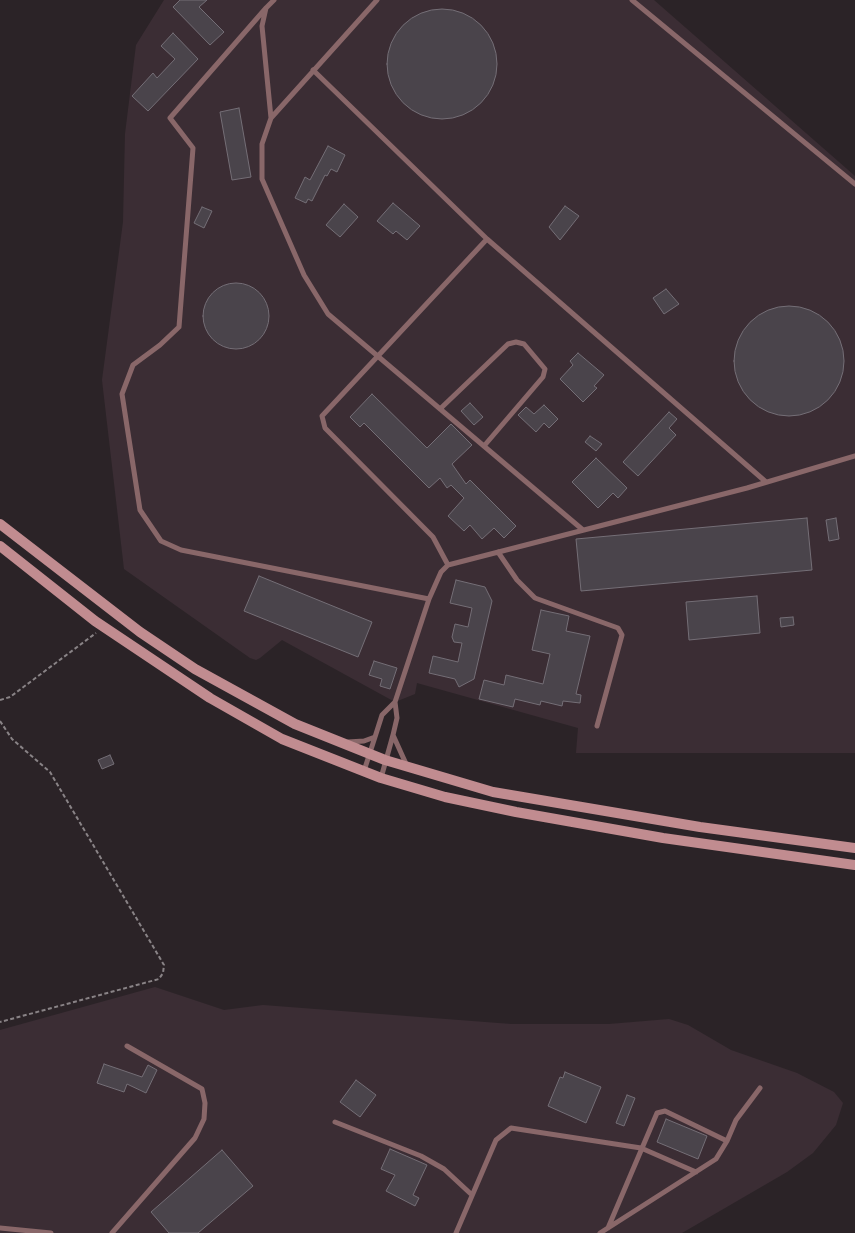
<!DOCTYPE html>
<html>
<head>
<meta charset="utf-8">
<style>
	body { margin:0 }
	canvas { display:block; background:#2b2327 }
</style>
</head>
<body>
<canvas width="855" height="1233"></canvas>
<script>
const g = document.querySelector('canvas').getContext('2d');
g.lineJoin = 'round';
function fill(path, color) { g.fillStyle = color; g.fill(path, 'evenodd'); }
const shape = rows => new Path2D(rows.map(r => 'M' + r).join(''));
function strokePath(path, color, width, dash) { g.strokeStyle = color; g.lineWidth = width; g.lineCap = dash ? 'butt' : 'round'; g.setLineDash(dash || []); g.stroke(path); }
const built = shape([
	[164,0,654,0,855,176,855,753,576,753,578,728,417,683,415,694,395,702,282,640,260,658,256,660,250,658,124,569,102,380,123,222,125,134,136,45],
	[155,987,224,1010,263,1005,511,1024,609,1024,669,1019,688,1025,731,1050,797,1073,834,1092,843,1103,836,1125,813,1153,787,1172,682,1233,0,1233,0,1030]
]);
const building = shape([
	[180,0,207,0,199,7,224,32,210,45,173,7,180,0],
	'387 64a55 55 0 1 1 110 0a55 55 0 1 1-110 0Z',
	[173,33,198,59,148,111,132,96,153,73,157,78,175,59,161,46,173,33],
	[239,108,251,177,232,180,220,112,239,108],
	[328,146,345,155,337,172,331,169,327,176,325,175,312,201,308,199,306,203,295,198,305,177,310,180,328,146],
	[393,203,420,226,407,240,396,231,393,234,377,221,393,203],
	[344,204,358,217,340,237,326,225,344,204],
	[565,206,579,216,560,240,549,227,565,206],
	[202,207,212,211,204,228,194,223,202,207],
	'203 316a33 33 0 1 1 66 0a33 33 0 1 1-66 0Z',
	[666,289,679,304,664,314,653,298,666,289],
	'734 361a55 55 0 1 1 110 0a55 55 0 1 1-110 0Z',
	[578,353,604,375,594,386,597,388,583,402,560,379,573,365,570,361,578,353],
	[372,394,427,448,451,424,472,445,452,464,466,484,470,480,516,526,504,538,494,528,482,539,470,525,464,531,448,516,464,498,451,485,447,488,440,478,429,488,364,423,360,427,350,417,372,394],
	[470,403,483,417,474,425,461,411,470,403],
	[544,405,558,419,549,428,544,423,536,432,518,415,526,407,534,414,544,405],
	[669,412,677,419,669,428,676,435,638,476,623,462,669,412],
	[590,436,602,444,596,451,585,442,590,436],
	[596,458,627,488,618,498,613,493,598,508,572,482,596,458],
	[807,518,812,570,581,591,576,539,807,518],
	[836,518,839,539,829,541,826,520,836,518],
	[259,576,372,622,358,657,244,611,259,576],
	[456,580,485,587,492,601,474,679,459,687,455,679,429,673,433,656,458,662,462,643,454,642,452,637,455,624,468,627,472,608,450,603,456,580],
	[757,596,760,633,689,640,686,602,757,596],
	[541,610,569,616,566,631,590,636,576,694,581,695,580,703,563,701,562,706,541,701,540,705,515,699,513,707,479,699,484,680,504,685,506,675,543,684,550,654,532,650,541,610],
	[793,617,794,625,781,627,780,618,793,617],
	[374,661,397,668,390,689,380,686,382,679,369,675,374,661],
	[110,755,114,764,102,769,98,760,110,755],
	[104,1064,142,1077,148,1065,157,1070,146,1093,127,1084,124,1092,97,1083,104,1064],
	[565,1072,601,1087,586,1123,548,1106,560,1077,563,1078,565,1072],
	[356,1080,376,1095,360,1117,340,1102,356,1080],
	[627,1095,635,1098,624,1126,616,1123,627,1095],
	[666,1119,707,1136,698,1159,657,1142,666,1119],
	[390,1149,427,1165,413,1195,419,1198,415,1206,386,1191,395,1175,381,1169,390,1149],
	[222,1150,253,1186,198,1233,169,1233,151,1212,222,1150]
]);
const path = shape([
	[0,700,10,697,96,633],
	[0,721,12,739,50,772,164,965,163,973,159,979,0,1022]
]);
const lane = shape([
	[377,0,271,118,262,144,262,179,304,275,328,314,583,530],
	[632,0,855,184],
	[266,8,170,118,193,148,179,327,160,345,133,365,122,394,140,510,161,541,181,550,429,599],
	[313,70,487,239,766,482],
	[271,118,262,26,266,8,274,0],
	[440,409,508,344,516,342,524,344,545,369,543,377,484,446],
	[498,552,517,580,535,598,618,628,622,635,597,726],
	[448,565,433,537,325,428,322,416,487,239],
	[348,742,364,741,375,737,382,715,395,702],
	[407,766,393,735,397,718,395,702,429,599,441,572,448,565,747,488,855,456],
	[364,771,375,737],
	[381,778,393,735],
	[335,1122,421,1156,444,1169,472,1195],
	[0,1228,51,1233],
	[608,1228,657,1113,665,1111,727,1141],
	[112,1233,195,1138,204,1119,205,1103,202,1089,127,1046],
	[456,1233,496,1140,511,1128,641,1148,696,1172],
	[600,1233,716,1159,727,1141,736,1120,760,1088]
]);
const secondary = shape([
	[0,524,140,632,195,669,295,724,385,760,493,792,700,827,855,848],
	[0,546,95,621,210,698,282,739,381,778,445,797,516,812,663,838,855,865]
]);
fill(built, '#3b2d34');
fill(building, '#4a444b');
strokePath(building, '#746e76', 1);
strokePath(path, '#898386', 2, [4, 2.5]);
strokePath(lane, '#896769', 5);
strokePath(secondary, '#c18c90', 10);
</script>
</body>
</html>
